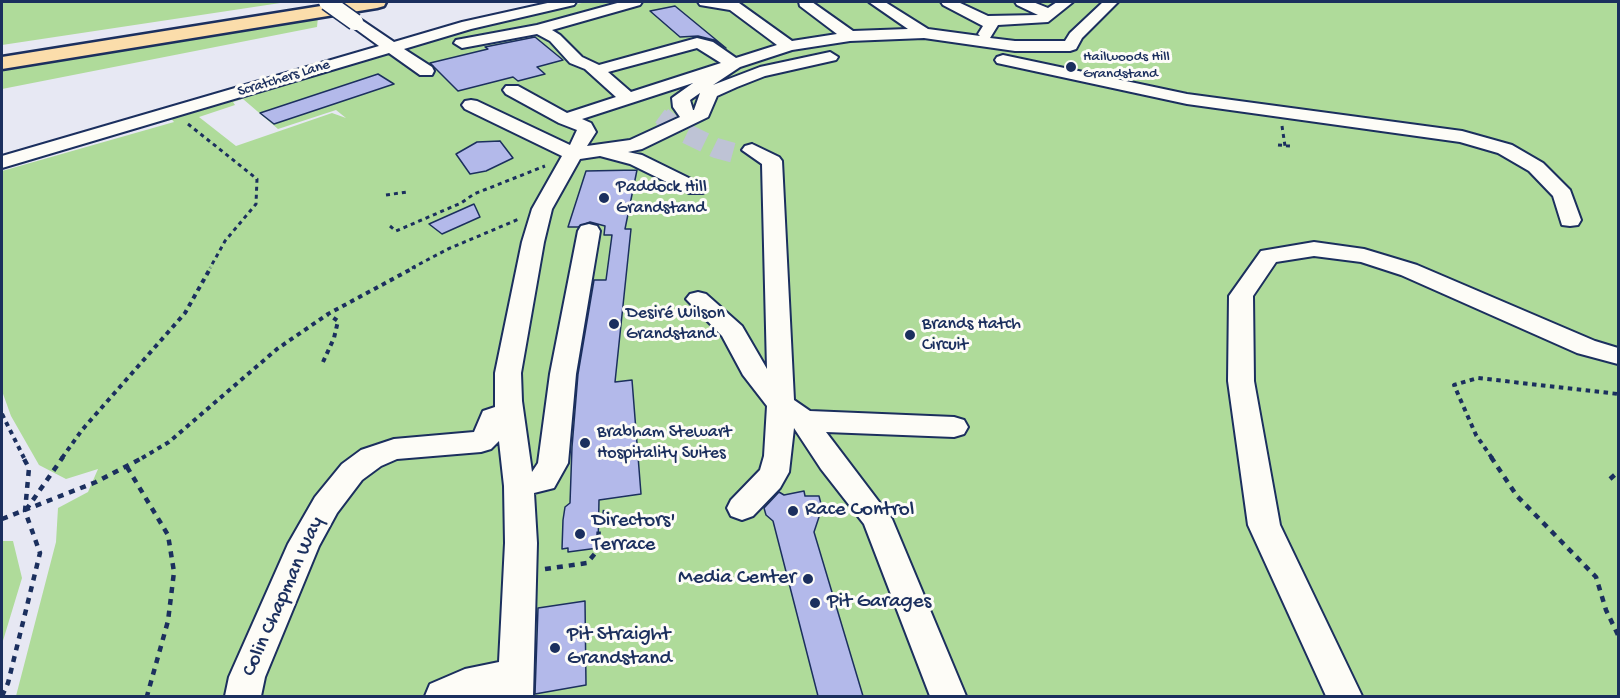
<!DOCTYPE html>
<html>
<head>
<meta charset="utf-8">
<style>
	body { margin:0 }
	#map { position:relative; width:1620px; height:698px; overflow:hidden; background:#e7e8f3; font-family:"Gochi Hand",sans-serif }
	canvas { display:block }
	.frame { position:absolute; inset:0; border:3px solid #1b2f5e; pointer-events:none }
</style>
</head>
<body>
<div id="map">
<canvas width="1620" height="698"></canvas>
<div class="frame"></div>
</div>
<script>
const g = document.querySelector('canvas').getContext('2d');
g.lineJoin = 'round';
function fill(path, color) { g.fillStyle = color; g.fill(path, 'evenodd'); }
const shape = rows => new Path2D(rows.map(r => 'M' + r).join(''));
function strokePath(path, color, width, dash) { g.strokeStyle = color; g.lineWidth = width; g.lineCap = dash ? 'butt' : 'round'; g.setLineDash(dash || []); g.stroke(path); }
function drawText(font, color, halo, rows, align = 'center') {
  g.font = font + ' "Gochi Hand",sans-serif'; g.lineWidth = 6; g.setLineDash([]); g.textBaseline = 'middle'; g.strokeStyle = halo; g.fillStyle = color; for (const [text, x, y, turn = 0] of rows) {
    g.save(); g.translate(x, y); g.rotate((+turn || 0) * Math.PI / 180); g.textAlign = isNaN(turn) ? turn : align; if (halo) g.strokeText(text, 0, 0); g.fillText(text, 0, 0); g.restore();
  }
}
const green = shape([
	[2,2,287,2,2,45],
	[587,2,1618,2,1618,696,16,696,56,542,58,508,88,492,98,469,66,479,39,465,11,416,2,391,2,171,174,122,168,115,377,55,381,56,505,18],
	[243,99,278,129,336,110,346,118,332,113,236,146,199,117,235,105,233,102],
	[318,17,317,27,2,89,2,68],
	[2,541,13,541,22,578,2,644]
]);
const building = shape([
	[675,6,726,48,714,40,698,36,680,37,650,11,675,6],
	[535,37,563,60,537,67,545,74,518,81,513,77,458,91,430,63,488,49,485,47,535,37],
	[378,74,394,84,274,124,260,113,378,74],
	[500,141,513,158,486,171,470,174,456,154,477,142,500,141],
	[637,170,625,229,631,229,615,382,632,380,641,494,599,500,598,548,568,552,568,548,562,549,563,520,565,507,570,503,572,447,578,374,594,280,606,280,612,235,604,235,605,226,590,222,578,227,568,227,586,171,637,170],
	[474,204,480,217,442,234,429,224,474,204],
	[804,491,805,496,819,496,822,508,814,532,863,696,818,696,773,521,766,515,764,508,779,492,784,495,804,491],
	[585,601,586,685,535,694,538,608,585,601]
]);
const minorTunnelFar1 = shape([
	[660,116,664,119]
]);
const minorTunnel = shape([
	[662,117,679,130,716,148,742,155]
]);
const pathFar2 = shape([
	[188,124,257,179,256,204,225,241,210,268],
	[1282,126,1285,146],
	[1278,145,1290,146],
	[386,195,407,192],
	[390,226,396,231,461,203,474,194,545,166],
	[412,268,448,249,519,219]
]);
const pathFar1 = shape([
	[323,362,334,338,338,321,328,314],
	[2,414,24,458],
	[62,458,82,430,185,313,211,267],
	[142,458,169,442,277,349,328,314,415,267],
	[1492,458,1476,435,1454,385,1478,378,1618,394]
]);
const path = shape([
	[1491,457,1517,496,1596,577,1606,610,1618,635],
	[127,467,168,535,174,572,168,621,147,696],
	[1610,479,1618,472],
	[26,510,63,457],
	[2,519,96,482,144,457],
	[545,569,587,563,598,550,599,521,604,516,605,510],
	[2,696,8,683,40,553,25,511,29,468,23,457]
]);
const minor = shape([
	[552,2,576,2,574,5,471,29,404,49,432,67,434,71,432,75,420,75,389,53,2,168,2,156,379,46,350,25,348,22,350,19,360,19,394,42,462,22,552,2],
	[621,2,642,2,640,5,552,30,560,35,582,57,599,65,697,38,713,42,736,58,777,45,730,10,700,5,698,2,739,3,792,41,837,34,800,6,799,2,812,2,853,31,908,29,869,2,885,2,928,29,980,36,978,34,983,26,943,5,941,2,958,2,988,16,1038,15,1017,5,1015,2,1033,2,1048,8,1057,2,1073,2,1048,22,998,25,990,38,1015,41,1065,41,1070,33,1103,2,1118,2,1082,38,1076,49,1070,51,1015,51,924,38,850,41,792,50,740,67,713,85,760,67,830,52,838,57,836,60,765,76,737,87,717,96,708,117,642,149,628,152,642,155,703,185,706,189,703,193,689,193,630,164,600,156,580,159,552,209,544,242,521,373,522,401,532,472,538,463,550,374,578,231,581,226,589,224,597,226,600,231,576,374,568,463,554,488,534,493,537,543,533,696,425,696,430,684,465,669,499,662,505,543,504,486,499,441,491,449,481,452,397,459,381,466,362,480,337,513,319,546,265,677,261,696,225,696,229,677,288,544,315,497,342,464,361,450,394,439,474,432,483,411,495,407,495,373,522,242,532,209,562,156,465,109,462,105,465,101,471,100,477,101,570,145,577,130,559,123,506,94,503,90,506,86,518,86,567,113,616,97,585,69,570,63,550,41,537,34,462,48,454,43,456,40,537,25,621,2],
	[697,48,721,63,631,92,608,72,697,48],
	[693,83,672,98,673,107,680,117,630,140,587,146,596,132,591,123,582,119,693,83],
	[700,93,694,110,693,110,690,100,700,93],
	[1003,55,1187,94,1462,131,1512,145,1543,163,1570,190,1581,220,1578,225,1570,226,1562,225,1553,196,1529,171,1498,153,1460,142,1187,104,997,63,995,60,997,57,1003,55],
	[752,144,779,157,782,161,794,400,810,411,954,417,964,420,968,427,964,434,954,437,826,432,892,519,966,696,930,696,864,524,821,469,794,428,789,472,780,488,753,516,742,520,731,516,727,508,731,500,760,470,764,456,767,406,743,375,722,336,686,299,690,294,698,292,706,294,742,326,767,369,762,164,742,150,745,146,752,144],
	[1314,242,1364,249,1417,265,1595,341,1618,348,1618,364,1577,353,1401,275,1361,262,1314,256,1276,262,1253,296,1254,381,1280,525,1362,696,1326,696,1248,525,1228,381,1229,296,1261,251,1314,242]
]);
const highway = shape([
	[346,2,386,2,384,6,377,8,2,69,2,57,346,2]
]);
const minorBridge = shape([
	[327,2,355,22]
]);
const markers = [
	[1071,67,6,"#1b2f5e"],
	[604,198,6,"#1b2f5e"],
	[614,324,6,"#1b2f5e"],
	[910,335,6,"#1b2f5e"],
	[585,443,6,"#1b2f5e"],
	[793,511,6,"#1b2f5e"],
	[580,534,6,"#1b2f5e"],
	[808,579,6,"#1b2f5e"],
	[815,603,6,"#1b2f5e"],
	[555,648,6,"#1b2f5e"]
];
const farPoinames = [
	["Hailwoods Hill",1083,58],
	["Grandstand",1083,75]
];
const farStreetnames = [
	["Scratchers Lane",284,79,-17]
];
const poiNames = [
	["Paddock Hill",616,188],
	["Grandstand",616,209],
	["Desiré Wilson",626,314],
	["Grandstand",626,335],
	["Brands Hatch",922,325],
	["Circuit",922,346],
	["Brabham Stewart",597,433],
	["Hospitality Suites",597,454]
];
const nearPoinames = [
	["Race Control",805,511],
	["Directors'",592,522],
	["Terrace",592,546],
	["Media Center",796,579,"right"],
	["Pit Garages",827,603],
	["Pit Straight",567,636],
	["Grandstand",567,660]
];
const nearStreetnames = [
	["Colin Chapman Way",284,597,-66]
];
fill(green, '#afdb9a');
fill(building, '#b3b9ea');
strokePath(building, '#1b2f5e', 1.5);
strokePath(minorTunnelFar1, '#bec3d5', 16, [16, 8]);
strokePath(minorTunnel, '#bec3d5', 20, [20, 10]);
strokePath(minor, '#1b2f5e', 4);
strokePath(highway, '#1b2f5e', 5);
strokePath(pathFar2, '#1b2f5e', 3, [4, 4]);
strokePath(pathFar1, '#1b2f5e', 4, [4.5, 4.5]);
strokePath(path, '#1b2f5e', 4.5, [6, 6]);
fill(minor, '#fdfcf7');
fill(highway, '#fbddab');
strokePath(minorBridge, '#1b2f5e', 19, []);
strokePath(minorBridge, '#fdfcf7', 16);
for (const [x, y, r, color] of markers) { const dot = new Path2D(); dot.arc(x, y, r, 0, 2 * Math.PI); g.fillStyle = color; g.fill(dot); strokePath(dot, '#fdfcf7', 2); }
drawText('15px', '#1b2f5e', '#fdfcf7', farPoinames, 'left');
drawText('15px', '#1b2f5e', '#fdfcf7', farStreetnames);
drawText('18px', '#1b2f5e', '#fdfcf7', poiNames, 'left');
drawText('21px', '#1b2f5e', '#fdfcf7', nearPoinames, 'left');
drawText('21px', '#1b2f5e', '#fdfcf7', nearStreetnames);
</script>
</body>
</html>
